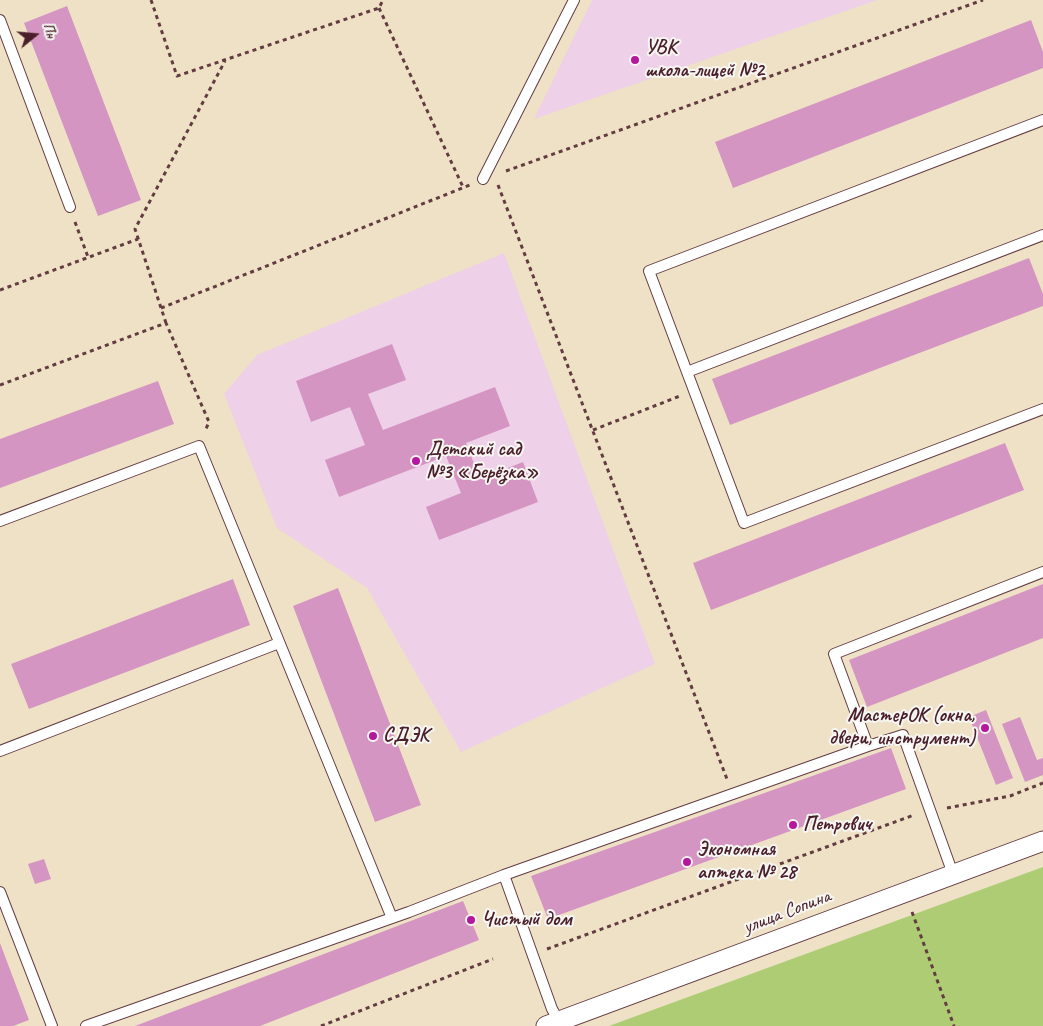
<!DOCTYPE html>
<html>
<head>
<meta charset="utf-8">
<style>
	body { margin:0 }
	#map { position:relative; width:1043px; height:1026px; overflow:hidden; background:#efe1c5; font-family:Caveat,sans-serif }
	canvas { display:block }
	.north { position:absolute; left:10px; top:10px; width:50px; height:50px; -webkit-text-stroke:4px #f6f6f2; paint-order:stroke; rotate:73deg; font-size:14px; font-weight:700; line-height:20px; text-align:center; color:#4a1f2b }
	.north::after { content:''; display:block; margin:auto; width:18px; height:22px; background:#4a1f2b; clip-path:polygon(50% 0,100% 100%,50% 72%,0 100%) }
</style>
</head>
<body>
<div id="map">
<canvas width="1043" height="1026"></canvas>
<div class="north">Пн</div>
</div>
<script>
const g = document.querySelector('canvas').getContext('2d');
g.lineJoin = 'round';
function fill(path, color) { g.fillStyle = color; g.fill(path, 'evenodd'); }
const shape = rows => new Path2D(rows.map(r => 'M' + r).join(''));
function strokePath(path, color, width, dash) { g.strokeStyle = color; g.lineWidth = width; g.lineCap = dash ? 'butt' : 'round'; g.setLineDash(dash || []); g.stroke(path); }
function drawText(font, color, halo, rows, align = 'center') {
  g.font = font + ' Caveat,sans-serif'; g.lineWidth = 4; g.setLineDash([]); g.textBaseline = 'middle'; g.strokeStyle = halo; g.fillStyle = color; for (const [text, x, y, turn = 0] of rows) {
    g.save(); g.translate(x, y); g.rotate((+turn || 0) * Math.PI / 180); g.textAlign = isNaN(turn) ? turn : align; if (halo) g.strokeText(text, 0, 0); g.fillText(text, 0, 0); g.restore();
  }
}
const built = shape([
	[592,0,877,0,534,119],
	[504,253,655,664,461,752,367,588,277,528,224,394,257,355]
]);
const green = shape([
	[1043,867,1043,1026,609,1026]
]);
const building = shape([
	[67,6,141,200,98,216,24,23],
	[1031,20,1043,52,1043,68,733,188,715,142],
	[1029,258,1043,294,1043,306,730,425,712,379],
	[392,344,406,380,368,394,383,430,495,387,510,426,466,443,480,479,523,462,538,502,439,540,426,507,461,493,446,456,339,497,325,460,365,445,350,407,311,422,296,381],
	[158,381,174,424,0,488,0,439],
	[1005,443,1024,490,711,610,693,563],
	[233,579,250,625,29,709,11,664],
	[1043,584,1043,638,867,707,849,660],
	[338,588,421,805,375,822,293,606],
	[986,710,1013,778,996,785,969,717],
	[1020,717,1037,760,1043,758,1043,775,1025,782,1002,724],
	[891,748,906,789,548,919,531,876],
	[44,859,51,879,35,884,28,864],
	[463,901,479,940,260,1026,135,1026],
	[0,943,29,1020,13,1026,0,1026]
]);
const path = shape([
	[151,0,177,76,379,8,383,0],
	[379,8,463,187],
	[506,171,983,0],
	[498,185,727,779],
	[75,222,88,257],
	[0,290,138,239],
	[161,308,470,185],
	[166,323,135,229,225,61],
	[0,385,166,323,209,422,205,431],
	[593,430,680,396],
	[947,808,1010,796,1043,783],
	[912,912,954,1026],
	[547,949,914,815],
	[321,1026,493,959]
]);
const service = shape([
	[0,20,70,207],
	[1043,120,649,271,687,372,1043,235],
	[483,179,574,0],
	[687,372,744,523,1043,409],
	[0,521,199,446,392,918],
	[868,746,834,654,1043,572],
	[0,751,279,643],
	[504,875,552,1009,559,1021],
	[0,892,52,1026],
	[86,1026,409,912,504,875,868,746,903,735,953,874]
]);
const minor = shape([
	[546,1026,1043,841]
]);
const markers = [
	[635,60,5,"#b5179e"],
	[416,461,5,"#b5179e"],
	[985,728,5,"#b5179e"],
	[373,736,5,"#b5179e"],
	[793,825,5,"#b5179e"],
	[687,862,5,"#b5179e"],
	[471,920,5,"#b5179e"]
];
const poiNames = [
	["УВК",645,48],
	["школа-лицей №2",645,71],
	["Детский сад",426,450],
	["№3 «Берёзка»",426,473],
	["МастерОК (окна,",975,716,"right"],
	["двери, инструмент)",975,739,"right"],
	["СДЭК",383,736],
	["Петрович",803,825],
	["Экономная",697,850],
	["аптека № 28",697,873],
	["Чистый дом",481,920]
];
const streetNames = [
	["улица Сопина",787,912,-21]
];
fill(built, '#eed0e8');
fill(green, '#adcc74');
fill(building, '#d595c3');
strokePath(service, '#633c42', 12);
strokePath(minor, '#633c42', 21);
strokePath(path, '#633c42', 3, [4, 4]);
strokePath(service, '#fff', 10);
strokePath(minor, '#fff', 19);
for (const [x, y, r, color] of markers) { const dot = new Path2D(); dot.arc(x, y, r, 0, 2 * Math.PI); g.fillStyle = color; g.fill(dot); strokePath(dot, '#f6f6f2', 2); }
drawText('bold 20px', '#4a1f2b', '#f6f6f2', poiNames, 'left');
drawText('20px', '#4a1f2b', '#f6f6f2', streetNames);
</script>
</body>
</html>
